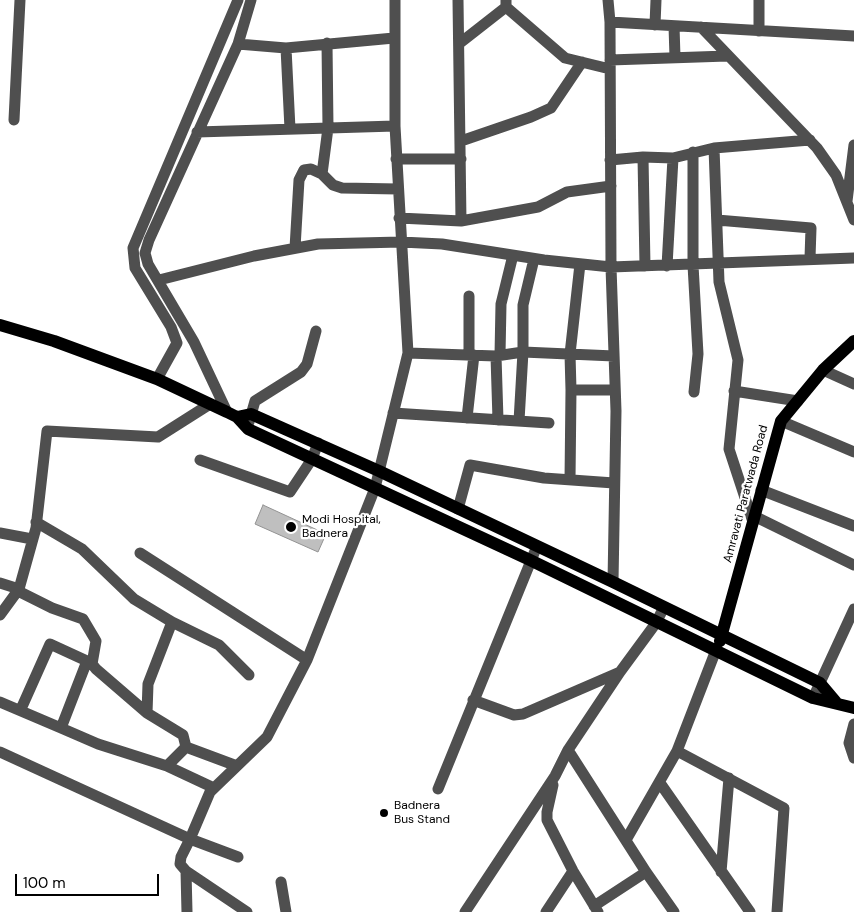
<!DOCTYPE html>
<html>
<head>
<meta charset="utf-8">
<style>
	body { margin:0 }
	#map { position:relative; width:854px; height:912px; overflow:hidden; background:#fff; font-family:"DM Sans",sans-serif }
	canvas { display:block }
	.scale { position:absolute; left:15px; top:874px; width:144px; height:22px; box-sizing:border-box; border:2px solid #000; border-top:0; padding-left:6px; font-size:15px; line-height:18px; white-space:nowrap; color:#000; -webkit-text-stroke:4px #fff; paint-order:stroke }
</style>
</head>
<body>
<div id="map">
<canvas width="854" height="912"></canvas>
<div class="scale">100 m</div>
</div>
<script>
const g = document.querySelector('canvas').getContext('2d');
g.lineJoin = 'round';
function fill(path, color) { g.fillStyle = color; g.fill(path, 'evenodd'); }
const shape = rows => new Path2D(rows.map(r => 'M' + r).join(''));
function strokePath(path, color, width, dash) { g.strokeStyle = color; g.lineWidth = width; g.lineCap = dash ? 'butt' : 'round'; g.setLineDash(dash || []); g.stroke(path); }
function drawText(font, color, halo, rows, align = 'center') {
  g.font = font + ' "DM Sans",sans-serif'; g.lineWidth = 4.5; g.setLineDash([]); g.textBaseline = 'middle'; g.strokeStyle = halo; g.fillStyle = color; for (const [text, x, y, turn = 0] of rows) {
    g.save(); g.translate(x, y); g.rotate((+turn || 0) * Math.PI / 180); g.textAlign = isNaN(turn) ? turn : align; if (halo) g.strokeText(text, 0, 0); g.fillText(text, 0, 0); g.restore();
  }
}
const building = shape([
	[263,505,326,534,318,552,255,524,263,505]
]);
const minor = shape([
	[506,0,506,7,565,58,610,69],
	[608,0,610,22,611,267,616,411,613,582],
	[759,0,759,31],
	[610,22,854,36],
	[655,25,656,0],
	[674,26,675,57],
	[701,27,817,148,836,175,854,220],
	[460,43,506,7],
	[238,44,286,48,394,38],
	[286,48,290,129],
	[610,60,727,56],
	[14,120,20,0],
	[197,132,395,126],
	[461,141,531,117,551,108,582,62],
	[714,148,719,282,738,360,729,449,753,522],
	[693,152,693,265,698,354,694,392],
	[643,157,645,266],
	[396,159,461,159],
	[610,160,643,157,673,158,714,148,810,140],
	[322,174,328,128,327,43],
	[847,201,854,145],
	[399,218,461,221,458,0],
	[717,220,811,228,810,258],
	[461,221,538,207,567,192,611,186],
	[295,248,299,180,304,170,311,169,322,174,333,185,342,188,398,189],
	[580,264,570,354,571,390,615,390],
	[667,266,673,158],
	[159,280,254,256,318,244,401,242,442,244,544,260,611,267,854,258],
	[408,353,496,356,523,352,614,356],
	[469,355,469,296],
	[500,355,501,304,513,255],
	[496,356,498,420],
	[823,370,854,384],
	[157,379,177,343,171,327,135,268,133,248,238,0],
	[734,391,798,401],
	[227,412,194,342,148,264,145,253,149,240,238,44,251,0],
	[393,413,549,423],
	[467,418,474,355],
	[519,421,523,352,523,305,534,259],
	[781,421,854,452],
	[249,422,255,401,301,372,307,364,316,331],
	[200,460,290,492,312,459,318,443],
	[570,480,571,390],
	[761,490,854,526],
	[458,509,470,465,544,478,614,483],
	[754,516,854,565],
	[36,522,82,549,134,599,172,622,148,684,147,713],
	[0,533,32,539],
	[140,553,307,660],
	[0,583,19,589],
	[18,591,52,608,83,619,96,641,92,664,96,669,147,713,183,735,186,747,237,766],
	[0,615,19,589,36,528,47,431,158,437,210,404],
	[172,622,219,645,249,675],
	[813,698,854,609],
	[473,700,514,715,523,714,620,672],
	[0,702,61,728,87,661,92,664],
	[21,709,50,644,87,661],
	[854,724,849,743,854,758],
	[61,728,98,744,167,766,186,747],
	[568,750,646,872,674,912],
	[677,751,784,808,777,912],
	[0,752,190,839,210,792,267,737,307,660,375,488,408,353,395,126,395,0],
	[167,766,214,788],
	[660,783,750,912],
	[553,785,547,812,547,820,573,871,598,912],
	[438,789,537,546],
	[626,840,677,751,716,650],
	[238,857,190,839,181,857,180,864,186,871,247,912],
	[186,871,187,912],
	[721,872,729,778],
	[281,882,286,912],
	[594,906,646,872],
	[465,912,555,776,568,750,620,672,656,623,664,607],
	[546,912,573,871]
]);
const major = shape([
	[0,325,54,341,157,379,227,412,237,417,248,429,530,560,813,698,854,708],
	[237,417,251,414,379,471,613,582,820,683,836,702],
	[720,641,781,421,823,370,854,341]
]);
const markers = [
	[291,527,6,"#000"],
	[384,813,5,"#000"]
];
const streetNames = [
	["Amravati Paratwada Road",746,494,-75]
];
const poiNames = [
	["Modi Hospital,",302,520],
	["Badnera",302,534],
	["Badnera",394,806],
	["Bus Stand",394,820]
];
fill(building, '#bfbfbf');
strokePath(building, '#939393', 1);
strokePath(minor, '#4f4f4f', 11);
strokePath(major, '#000', 12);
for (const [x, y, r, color] of markers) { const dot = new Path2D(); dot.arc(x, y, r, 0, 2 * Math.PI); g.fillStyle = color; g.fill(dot); strokePath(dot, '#fff', 2); }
drawText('12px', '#000', '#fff', streetNames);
drawText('12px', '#000', '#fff', poiNames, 'left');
</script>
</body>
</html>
